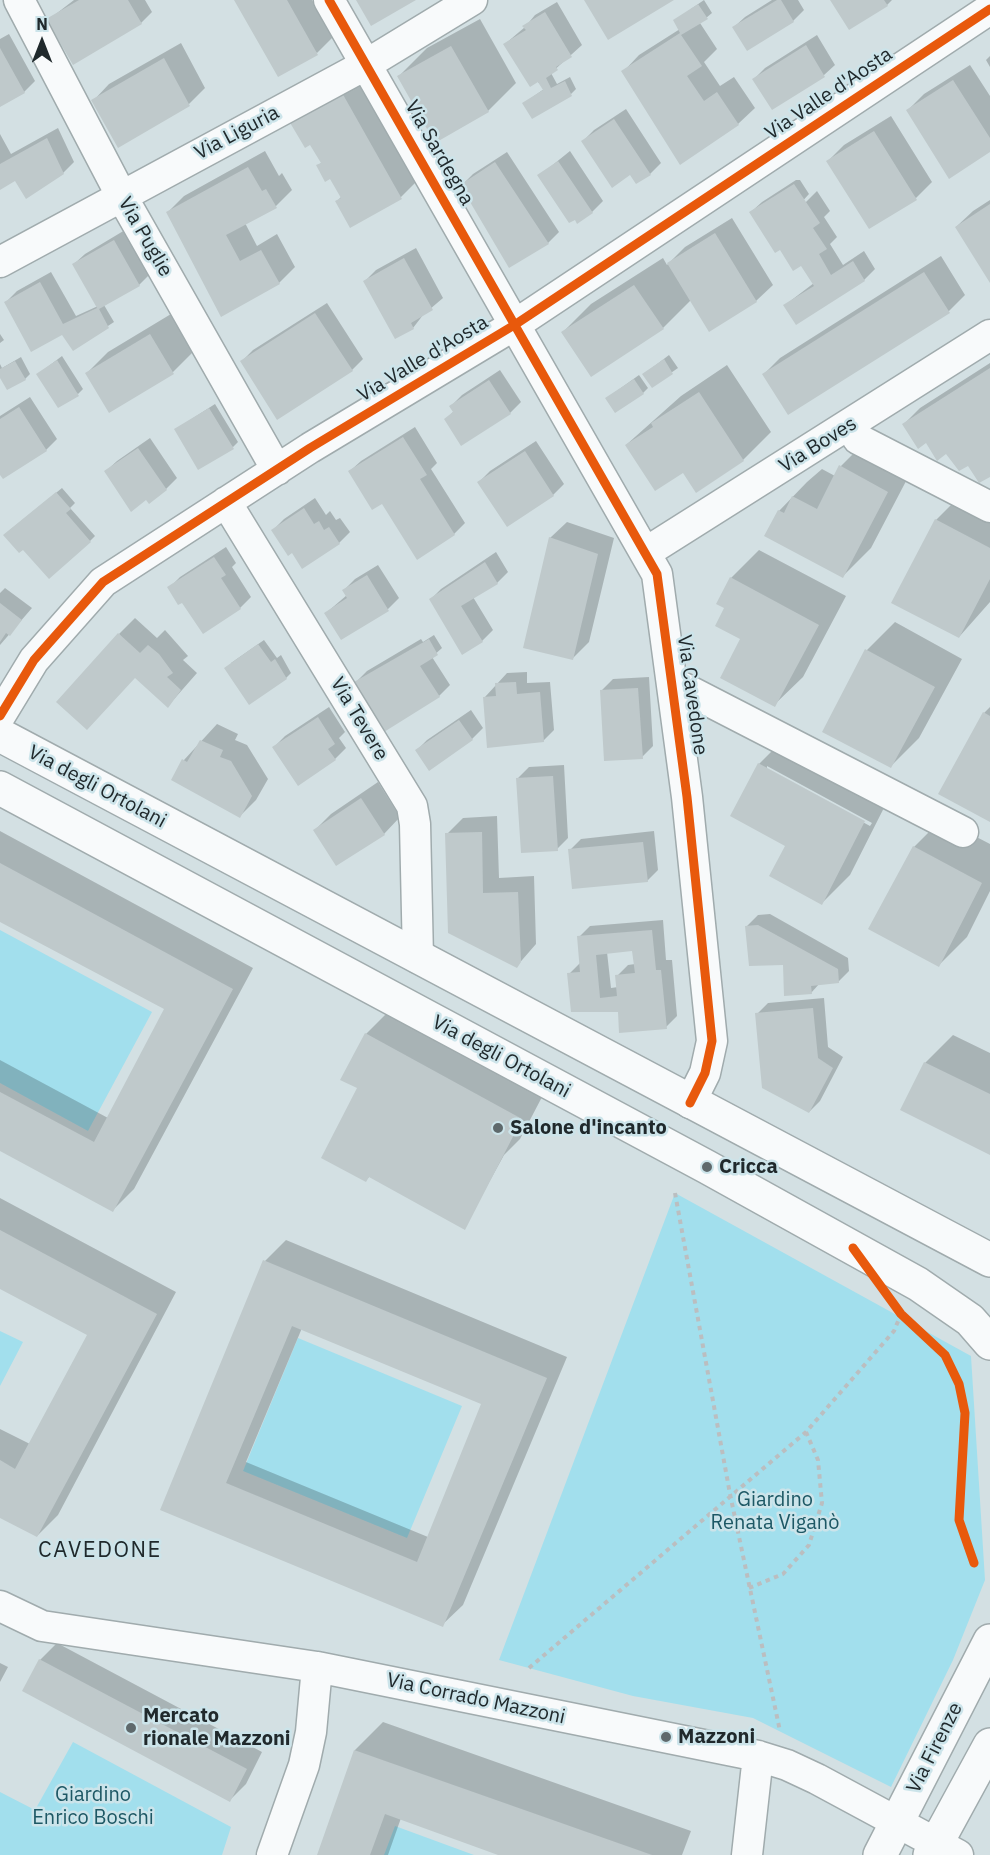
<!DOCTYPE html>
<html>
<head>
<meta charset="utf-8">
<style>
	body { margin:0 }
	#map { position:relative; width:990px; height:1855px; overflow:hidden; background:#d3e0e3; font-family:"IBM Plex Sans",sans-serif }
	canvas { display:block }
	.north { position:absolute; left:12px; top:12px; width:60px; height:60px; -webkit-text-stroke:4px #cce4ea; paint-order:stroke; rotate:0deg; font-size:16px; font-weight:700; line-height:24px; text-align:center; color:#20292c }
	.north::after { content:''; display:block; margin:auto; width:21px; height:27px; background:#20292c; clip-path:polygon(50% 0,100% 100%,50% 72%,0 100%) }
</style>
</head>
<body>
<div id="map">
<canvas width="990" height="1855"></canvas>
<div class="north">N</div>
</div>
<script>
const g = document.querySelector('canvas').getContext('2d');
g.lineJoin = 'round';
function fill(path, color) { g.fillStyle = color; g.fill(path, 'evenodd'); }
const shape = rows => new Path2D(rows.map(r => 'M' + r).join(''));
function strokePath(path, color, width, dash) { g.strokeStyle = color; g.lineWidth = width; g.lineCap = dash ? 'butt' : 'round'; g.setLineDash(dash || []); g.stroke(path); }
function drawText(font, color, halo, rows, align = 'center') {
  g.font = font + ' "IBM Plex Sans",sans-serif'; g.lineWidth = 5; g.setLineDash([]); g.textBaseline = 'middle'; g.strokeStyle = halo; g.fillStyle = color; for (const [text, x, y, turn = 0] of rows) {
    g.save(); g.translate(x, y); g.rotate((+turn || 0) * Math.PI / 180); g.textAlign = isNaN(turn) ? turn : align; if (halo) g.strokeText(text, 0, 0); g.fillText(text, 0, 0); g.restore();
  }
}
const green = shape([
	[0,930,152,1012,88,1131,0,1083],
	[675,1193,971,1356,985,1580,953,1660,891,1787,753,1718,633,1696,499,1660],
	[0,1331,23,1342,0,1386],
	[298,1338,462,1406,407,1538,243,1471],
	[73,1742,231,1827,222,1855,0,1855,0,1792,35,1810],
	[395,1826,474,1855,384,1855]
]);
const shadow = shape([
	[74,0,145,0,152,12,141,23,48,20],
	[236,0,312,0,333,37,317,53],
	[704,0,712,13,700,23,717,49,704,62,720,86,734,77,755,108,738,124,680,163,623,72,639,55,680,29,675,20],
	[772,0,798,0,804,10,793,21,734,27,745,17],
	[832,0,892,0,887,5],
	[557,2,582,45,551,73,557,84,570,77,576,89,571,94,524,103,544,89,505,44,525,27,535,15],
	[480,19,516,83,488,111,399,76,427,48],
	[9,34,35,81,24,92,0,105,0,39],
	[817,35,835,65,824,75,754,79,765,68],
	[181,43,205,88,189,104,93,101,109,84],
	[990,56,990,67,986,60],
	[369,64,429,169,401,197,337,201,342,196,331,177,318,166,322,162,311,143,291,121],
	[970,65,990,96,990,151,908,110,924,94],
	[626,109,661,163,650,174,631,173,583,141,594,130],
	[891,116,932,182,916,198,828,161,844,145],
	[58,128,74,162,63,173,16,179,0,189,0,134,11,154],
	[265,151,279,176,282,173,292,190,276,206,245,223,257,246,277,234,295,267,279,283,221,315,168,212,184,196],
	[570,151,603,201,592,212,539,176],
	[507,152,559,232,548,243,462,185,473,174],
	[796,180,800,180,809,194,799,205,801,207,817,191,830,211,824,217,837,237,830,244,843,265,864,251,875,269,864,280,785,305,814,283,802,264,781,247,751,212,762,202],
	[990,200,990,281,956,227,973,211],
	[732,218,773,285,756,301,710,329,691,300,663,328,563,332,591,304,663,258,667,265,685,247],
	[125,230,150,274,139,285,104,305,114,322,73,349,63,333,6,302,17,291,51,272,76,316,98,306,74,264,85,254],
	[416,248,443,298,423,315,413,328,365,281,376,270],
	[941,256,965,295,949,311,789,413,764,374,780,358],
	[327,303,363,359,352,370,242,361,253,350],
	[171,314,194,351,173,372,110,411,87,373,108,352],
	[0,334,4,340,0,343],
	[669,355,678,368,652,386,644,374],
	[62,356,83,389,78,394,38,374],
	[21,357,30,374,25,379,0,375,0,364,2,368],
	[990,363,990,475,926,441,904,424,920,408],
	[727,365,771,432,743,460,683,471,626,445,681,396],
	[500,370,521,402,510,413,446,419,454,411,451,406,462,395],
	[639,375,648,388,643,393,607,398],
	[30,397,57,439,46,450,0,472,0,416],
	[215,404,238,442,233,447,176,429],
	[415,427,437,463,431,469,465,523,454,534,417,557,382,502,350,471,361,461],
	[150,438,177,478,166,489,106,471,117,461],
	[869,438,915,464,871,548,843,576,766,536,779,511,807,482,822,469,835,476,841,466],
	[536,441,564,484,553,495,507,525,479,482,490,471],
	[62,488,75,503,70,508,95,536,90,541,10,530],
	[964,492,990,505,990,602,959,637,936,520],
	[315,498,326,515,330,511,336,520,340,518,350,532,339,543,293,551,273,530,284,519],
	[567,522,614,538,589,642,573,658,550,538],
	[226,547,236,563,232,567,251,597,240,608,203,632,183,601,169,588,180,577],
	[759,550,846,596,803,677,774,705,726,607,731,578],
	[496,552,508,572,497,583,473,597,493,630,482,641,430,600,441,589],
	[378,565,399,598,388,609,342,638,326,613,347,595,344,590,355,579],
	[5,588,32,608,0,645,0,593],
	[135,618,157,638,165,630,188,656,183,660,197,673,168,706,119,634],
	[895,622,962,659,919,738,891,766,824,732,867,650],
	[434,635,442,648,432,657,450,685,439,696,356,682,367,671,421,639,423,642],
	[264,640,277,658,281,655,291,673,286,678,231,663],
	[527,672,527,683,550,682,554,730,543,741,485,697,507,673],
	[649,677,653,746,642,757,602,690,613,679],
	[329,707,345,732,339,738,346,748,335,759,274,747,285,736],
	[990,707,990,820,984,713],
	[471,710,483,728,472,739,417,750,427,740],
	[217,724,238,734,235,740,247,745,268,779,256,800,240,816,173,779,184,760],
	[787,736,892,792,850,875,822,903,787,845,759,764],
	[767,766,872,823,870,826,767,770],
	[564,765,568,838,557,849,518,778,529,767],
	[378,782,400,817,384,834,315,830,331,814],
	[497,816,499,878,534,876,536,944,516,967,447,834,463,818],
	[942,819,990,844,990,891,967,937,939,965,914,847],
	[0,831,253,968,134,1189,113,1210,0,1149,0,1060,108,1118,166,1009,0,920],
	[654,831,658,870,647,881,570,850,581,839],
	[770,914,848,958,849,971,838,982,820,983,811,993,747,926,758,915],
	[663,920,666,960,672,960,677,1016,666,1027,619,1011,572,1011,569,974,581,962,579,937,590,926],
	[633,949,635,964,628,965,617,976,618,987,611,988,607,952],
	[824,998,828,1047,843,1057,820,1101,809,1112,757,1014,768,1003],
	[387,1013,542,1097,520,1139,504,1155,464,1228,370,1176,366,1180,359,1087,366,1034],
	[953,1035,990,1053,990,1153,925,1063],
	[0,1198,176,1292,58,1515,37,1536,0,1516,0,1429,30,1444,89,1334,0,1287],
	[286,1240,567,1357,463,1605,442,1625,162,1509,265,1261],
	[302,1328,483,1403,428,1537,246,1462],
	[57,1643,262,1752,246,1784,230,1800,24,1691,40,1660],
	[0,1663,8,1667,0,1682],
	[383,1722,691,1831,682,1855,503,1855,401,1818,388,1855,319,1855,355,1750]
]);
const building = shape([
	[79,0,128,0,142,24,73,65,46,19],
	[234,0,287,0,318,55,278,77],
	[356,0,416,0,371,26],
	[584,0,674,0,608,40],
	[777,0,781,0,794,22,747,51,732,27],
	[830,0,884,0,888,6,849,30],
	[698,4,708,19,681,35,702,66,687,76,704,101,717,92,739,125,680,165,621,71,680,33,673,20],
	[545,12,572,57,556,67,558,70,546,78,551,88,565,81,572,96,532,119,522,103,543,90,538,82,530,87,503,44,526,30,522,26],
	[806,45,825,77,772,110,752,79],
	[451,46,489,112,435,143,397,76],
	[0,48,25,93,0,107],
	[164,58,190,106,118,148,91,100],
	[953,80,990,138,990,152,949,179,906,110],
	[341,91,402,199,350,228,335,201,341,198,330,179,325,182,316,165,321,163,310,145,305,148,289,121],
	[614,119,651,175,636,184,630,175,612,188,581,141],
	[874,131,917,200,869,229,826,161],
	[47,138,64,174,26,199,15,181,0,190,0,164],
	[558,161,593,213,577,224,575,220,569,223,537,175],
	[495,162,549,244,509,268,460,185],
	[248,167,262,191,266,189,277,208,226,235,240,261,261,250,280,284,221,317,166,212],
	[794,184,820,223,813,228,827,249,819,254,831,275,853,261,865,281,796,325,783,305,814,286,801,266,793,271,780,250,775,253,749,212],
	[990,204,990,283,955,227],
	[715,233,757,302,709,332,667,263],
	[114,240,140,286,99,309,109,328,73,351,62,335,31,352,4,302,40,282,63,324,97,308,72,264],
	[404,258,433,310,411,323,414,329,395,339,363,281],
	[924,272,950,313,788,415,762,374],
	[634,285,664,329,591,377,561,332],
	[315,313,353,371,277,420,240,361],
	[150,334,174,374,109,413,85,373],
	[664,359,673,374,652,388,642,374],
	[57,360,79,396,58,408,36,374],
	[15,361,26,380,7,390,0,378,0,369],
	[990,368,990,477,979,483,968,466,959,471,946,454,937,461,926,443,918,449,902,424],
	[634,379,644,394,615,413,605,398],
	[489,380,511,414,461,446,444,419,453,412,449,406],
	[699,392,744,461,696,493,683,473,655,491,625,445,653,427,651,423],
	[19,407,47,451,3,479,0,475,0,419],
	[209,408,234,449,198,470,174,429],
	[403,437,427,475,420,479,455,535,417,560,382,504,372,510,348,471],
	[138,448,167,490,149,504,146,500,131,512,104,471],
	[525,451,554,496,507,527,477,482],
	[839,465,888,492,843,578,764,536,778,510,784,513,792,496,817,509],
	[56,492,71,509,66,513,91,542,49,579,23,550,19,553,3,535],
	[304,508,314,524,319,521,324,530,329,527,340,544,302,569,292,553,288,556,271,530],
	[935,519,990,548,990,579,959,638,891,603],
	[549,537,598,554,573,660,523,648],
	[214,557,226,575,221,578,241,609,203,634,182,603,178,605,167,587],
	[485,562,498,584,461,606,483,642,462,655,429,599],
	[367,575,389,611,341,640,324,613,347,598,342,590],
	[730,577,819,625,775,707,720,678,740,639,715,626,724,608,716,604],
	[0,603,22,620,10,636,6,633,0,642],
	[118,633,140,653,148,645,159,654,173,673,167,677,181,690,168,708,135,678,87,730,56,702],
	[429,639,438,655,420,666,440,697,384,732,354,682],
	[258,644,271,662,275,659,287,679,249,705,224,668],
	[865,649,935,687,891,768,822,732],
	[516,682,517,694,540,692,544,742,487,748,483,697,496,696,495,683],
	[638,688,643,759,604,761,600,690],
	[983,712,990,716,990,822,938,794],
	[318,717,335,744,328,749,336,760,298,786,272,747],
	[459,720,473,740,429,771,415,750],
	[200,740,223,750,220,757,231,761,252,796,240,818,171,780,182,759,187,762],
	[758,763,865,821,822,905,769,876,785,846,730,816],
	[553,776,558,851,521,853,516,778],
	[361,798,385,835,336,866,313,830],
	[482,832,483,893,518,892,521,962,517,968,448,933,445,833],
	[643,842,648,882,572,889,568,849],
	[913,846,982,883,939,967,868,929],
	[0,863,233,989,113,1212,0,1151,0,1092,94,1142,164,1009,0,922],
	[758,925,838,969,839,983,811,986,812,994,784,996,783,965,749,966,745,926],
	[652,930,656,970,661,970,667,1029,619,1033,618,1012,571,1012,567,973,580,972,577,936],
	[632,951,635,973,615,975,617,996,600,998,596,955],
	[813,1008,818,1058,833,1068,809,1113,762,1088,755,1013],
	[365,1033,522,1119,465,1230,369,1177,366,1182,321,1158,357,1088,340,1080],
	[924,1062,990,1094,990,1155,900,1110],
	[0,1230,157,1314,37,1537,0,1518,0,1460,15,1469,87,1335,0,1289],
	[263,1260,547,1378,443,1627,160,1510],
	[292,1326,481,1404,417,1562,226,1483],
	[39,1659,247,1769,230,1802,22,1691],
	[354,1750,652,1855,498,1855,385,1814,370,1855,317,1855]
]);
const path = shape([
	[675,1193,730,1494,780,1731],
	[749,1588,783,1574,809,1545,822,1503,818,1460,806,1432],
	[529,1668,806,1432,894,1331,901,1314]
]);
const minor = shape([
	[19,0,121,195,277,470],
	[329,0,657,574,687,797,712,1041,705,1073,690,1103],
	[0,262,367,64,472,0],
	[850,425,858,439,990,507],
	[226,502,412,806,415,824,418,958],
	[645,553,990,335],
	[672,682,963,832],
	[0,716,34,660,103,582,310,448,516,324,990,9],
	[0,1606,42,1626,317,1667,758,1756,787,1765,817,1779,958,1855],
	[272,1855,304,1765,311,1732,317,1667],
	[747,1855,758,1756]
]);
const tertiary = shape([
	[880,1855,990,1641],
	[930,1855,990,1745]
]);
const primary = shape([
	[0,735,990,1260],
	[0,788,707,1167,918,1284,970,1320,990,1343]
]);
const cycleway = shape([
	[329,0,657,574,687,797,712,1041,705,1073,690,1103],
	[0,716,34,660,103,582,310,448,516,324,990,9],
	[853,1248,901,1314,945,1355,959,1384,965,1413,959,1520,974,1563]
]);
const markers = [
	[498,1128,6,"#5f696c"],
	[707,1167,6,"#5f696c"],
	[131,1728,6,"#5f696c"],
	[666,1737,6,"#5f696c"]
];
const streetNames = [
	["Via Valle d'Aosta",829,94,-34],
	["Via Liguria",237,133,-28],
	["Via Sardegna",439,153,60],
	["Via Puglie",145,237,60],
	["Via Valle d'Aosta",423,359,-31],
	["Via Boves",818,445,-32],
	["Via Cavedone",692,695,82],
	["Via Tevere",359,719,59],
	["Via degli Ortolani",97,787,28],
	["Via degli Ortolani",501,1057,28],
	["Via Corrado Mazzoni",476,1699,12],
	["Via Firenze",935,1748,-63]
];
const poiNames = [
	["Salone d'incanto",510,1128],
	["Cricca",719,1167],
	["Mercato",143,1716],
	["rionale Mazzoni",143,1739],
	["Mazzoni",678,1737]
];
const parkNames = [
	["Giardino",775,1500],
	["Renata Viganò",775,1523],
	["Giardino",93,1795],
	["Enrico Boschi",93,1818]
];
const quarterNames = [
	["CAVEDONE",100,1551]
];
fill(green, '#a2dfed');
fill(shadow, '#0003');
fill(building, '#bfc9cb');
strokePath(minor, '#a0abad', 33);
strokePath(tertiary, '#a0abad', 36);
strokePath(primary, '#a0abad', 36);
strokePath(path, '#bbbec0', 4, [4.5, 4.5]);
strokePath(minor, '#f8fafb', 30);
strokePath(tertiary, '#f8fafb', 33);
strokePath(primary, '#f8fafb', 33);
strokePath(cycleway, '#e8590c', 9);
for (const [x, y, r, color] of markers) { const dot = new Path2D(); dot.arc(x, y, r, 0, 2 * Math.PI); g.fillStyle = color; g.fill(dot); strokePath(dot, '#cce4ea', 2); }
drawText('20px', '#20292c', '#cce4ea', streetNames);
drawText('bold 20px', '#20292c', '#cce4ea', poiNames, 'left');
drawText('20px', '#1d5865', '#cce4ea', parkNames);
g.letterSpacing = '1.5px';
drawText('22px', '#20292c', '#cce4ea', quarterNames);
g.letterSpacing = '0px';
</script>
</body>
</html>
